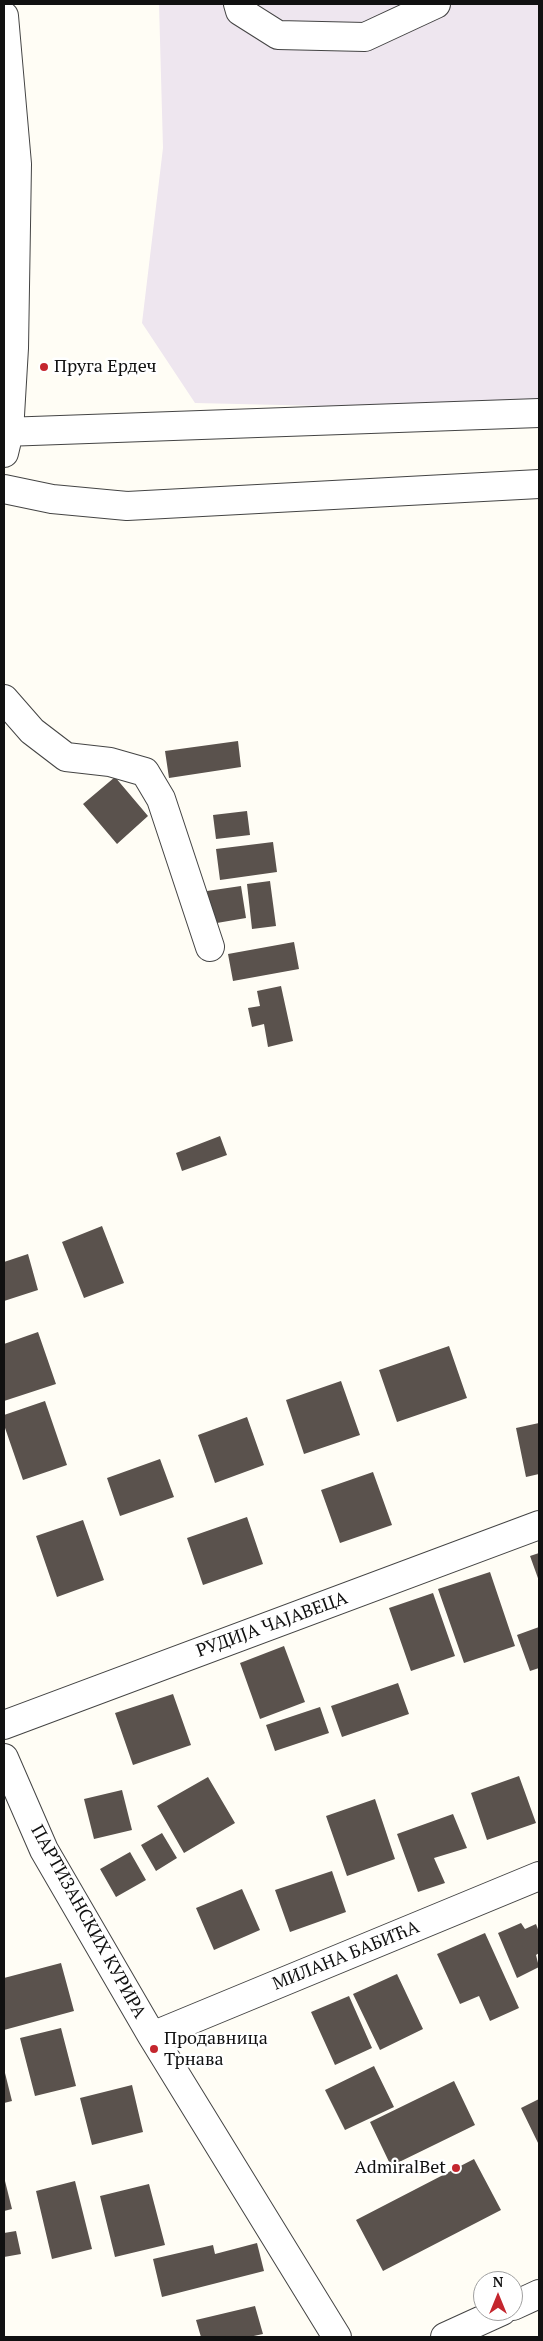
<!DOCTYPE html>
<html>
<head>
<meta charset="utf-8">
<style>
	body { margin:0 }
	#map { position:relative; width:543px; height:2341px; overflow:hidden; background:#fffdf5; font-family:"PT Serif",serif }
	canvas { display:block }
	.frame { position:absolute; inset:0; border:5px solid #111; pointer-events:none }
	.north { position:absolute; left:473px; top:2271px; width:50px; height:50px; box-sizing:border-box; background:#fff; border:1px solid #a0a0a0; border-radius:50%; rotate:0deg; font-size:14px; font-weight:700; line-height:20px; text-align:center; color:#111 }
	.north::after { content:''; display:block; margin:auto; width:18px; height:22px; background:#c4262e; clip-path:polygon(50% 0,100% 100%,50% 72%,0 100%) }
</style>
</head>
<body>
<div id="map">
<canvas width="543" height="2341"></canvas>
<div class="frame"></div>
<div class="north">N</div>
</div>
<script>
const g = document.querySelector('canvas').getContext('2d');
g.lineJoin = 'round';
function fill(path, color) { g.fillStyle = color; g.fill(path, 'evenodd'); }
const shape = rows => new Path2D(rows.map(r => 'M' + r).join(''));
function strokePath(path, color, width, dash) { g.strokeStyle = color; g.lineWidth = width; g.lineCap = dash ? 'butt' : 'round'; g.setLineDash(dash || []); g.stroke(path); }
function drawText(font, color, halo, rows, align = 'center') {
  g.font = font + ' "PT Serif",serif'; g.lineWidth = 5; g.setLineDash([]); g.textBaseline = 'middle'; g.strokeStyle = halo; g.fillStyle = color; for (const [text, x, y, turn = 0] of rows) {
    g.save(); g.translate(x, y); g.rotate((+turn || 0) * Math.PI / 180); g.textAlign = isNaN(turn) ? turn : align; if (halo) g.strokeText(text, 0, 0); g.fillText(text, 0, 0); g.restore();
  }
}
const industrial = shape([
	[159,4,539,4,539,411,195,403,142,323,163,148]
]);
const building = shape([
	[238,741,241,767,169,778,165,751],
	[115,777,148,816,117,844,83,804],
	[247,811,250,835,216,839,213,815],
	[273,842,277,872,220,880,216,849],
	[270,881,276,926,252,929,247,884],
	[241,886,246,918,211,924,207,891],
	[294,942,299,969,233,981,228,954],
	[281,986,293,1041,268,1047,264,1024,252,1027,248,1008,260,1006,257,991],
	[220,1136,227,1155,182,1171,176,1153],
	[102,1226,124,1283,84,1298,62,1242],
	[28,1254,38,1290,4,1301,4,1262],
	[38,1332,56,1384,4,1401,4,1344],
	[449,1346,467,1398,397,1422,379,1370],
	[341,1381,360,1435,304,1454,286,1400],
	[45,1401,67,1465,23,1480,4,1425,4,1415],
	[247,1417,264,1465,215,1483,198,1435],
	[539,1423,539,1474,526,1477,516,1428],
	[160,1459,174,1497,120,1516,107,1478],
	[373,1472,392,1525,340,1543,321,1490],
	[247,1517,263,1564,203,1585,187,1538],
	[83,1520,104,1580,57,1597,36,1536],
	[539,1553,539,1581,530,1556],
	[490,1572,515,1646,464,1663,438,1589],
	[433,1593,455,1656,411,1671,389,1608],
	[539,1627,539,1668,530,1671,517,1635],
	[284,1646,305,1702,260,1719,240,1663],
	[398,1683,409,1714,342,1737,331,1706],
	[173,1694,191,1745,133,1765,115,1713],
	[320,1707,329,1733,275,1751,266,1725],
	[519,1776,536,1823,487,1840,471,1793],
	[208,1777,235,1823,184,1853,157,1806],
	[122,1790,132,1830,94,1839,84,1799],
	[375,1799,395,1859,347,1876,326,1816],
	[453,1814,467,1848,434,1858,445,1883,418,1892,397,1834],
	[162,1833,177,1858,156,1871,141,1845],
	[130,1852,146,1880,116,1897,100,1869],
	[332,1871,346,1912,290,1932,275,1890],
	[242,1889,260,1930,214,1950,196,1908],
	[521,1923,525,1929,536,1924,539,1932,539,1953,536,1955,539,1967,517,1978,498,1933],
	[485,1933,519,2008,490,2021,479,1996,460,2004,437,1954],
	[61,1963,74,2011,4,2030,4,1978],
	[397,1974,423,2029,380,2050,353,1994],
	[349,1996,372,2048,335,2065,311,2012],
	[61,2028,76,2086,35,2096,20,2038],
	[374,2066,394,2107,345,2130,325,2090],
	[4,2069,12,2101,4,2103],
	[454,2081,475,2125,391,2166,370,2122],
	[132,2085,143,2132,92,2145,80,2098],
	[539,2099,539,2145,521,2108],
	[474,2159,501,2210,383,2271,356,2220],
	[4,2177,12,2209,4,2211],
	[75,2181,92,2249,52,2259,36,2191],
	[149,2184,165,2245,115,2257,100,2196],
	[16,2231,21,2254,4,2257,4,2233],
	[257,2243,264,2271,162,2297,153,2259,213,2245,215,2254],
	[255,2306,263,2334,249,2337,201,2337,196,2320]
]);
const minor = shape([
	[238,4,240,11,278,35,365,37,436,4],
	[4,16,17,164,14,348,9,432,4,453],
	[4,432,539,413],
	[4,489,52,499,127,506,539,484],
	[4,699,32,731,66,757,110,762,145,772,161,799,210,947],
	[4,1725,539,1525],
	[4,1758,44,1850,152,2036,337,2337],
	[152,2036,539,1876],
	[513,2306,539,2294],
	[445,2337,502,2311]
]);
const markers = [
	[44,367,5,"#c4262e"],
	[154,2049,5,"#c4262e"],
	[456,2168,5,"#c4262e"]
];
const poiNames = [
	["Пруга Ердеч",54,367],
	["Продавница",164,2039],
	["Трнава",164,2060],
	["AdmiralBet",446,2168,"right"]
];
const streetNames = [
	["РУДИЈА ЧАЈАВЕЦА",272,1625,-20],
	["ПАРТИЗАНСКИХ КУРИРА",88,1922,61],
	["МИЛАНА БАБИЋА",346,1956,-22]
];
fill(industrial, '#eee6ef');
fill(building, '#5a524d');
strokePath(minor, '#444', 30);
strokePath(minor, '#fff', 28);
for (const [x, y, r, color] of markers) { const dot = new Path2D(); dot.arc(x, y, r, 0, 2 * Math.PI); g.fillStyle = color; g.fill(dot); strokePath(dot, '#fff', 2); }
drawText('18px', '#111', '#fff', poiNames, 'left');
drawText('18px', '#111', '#fff', streetNames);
</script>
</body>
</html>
